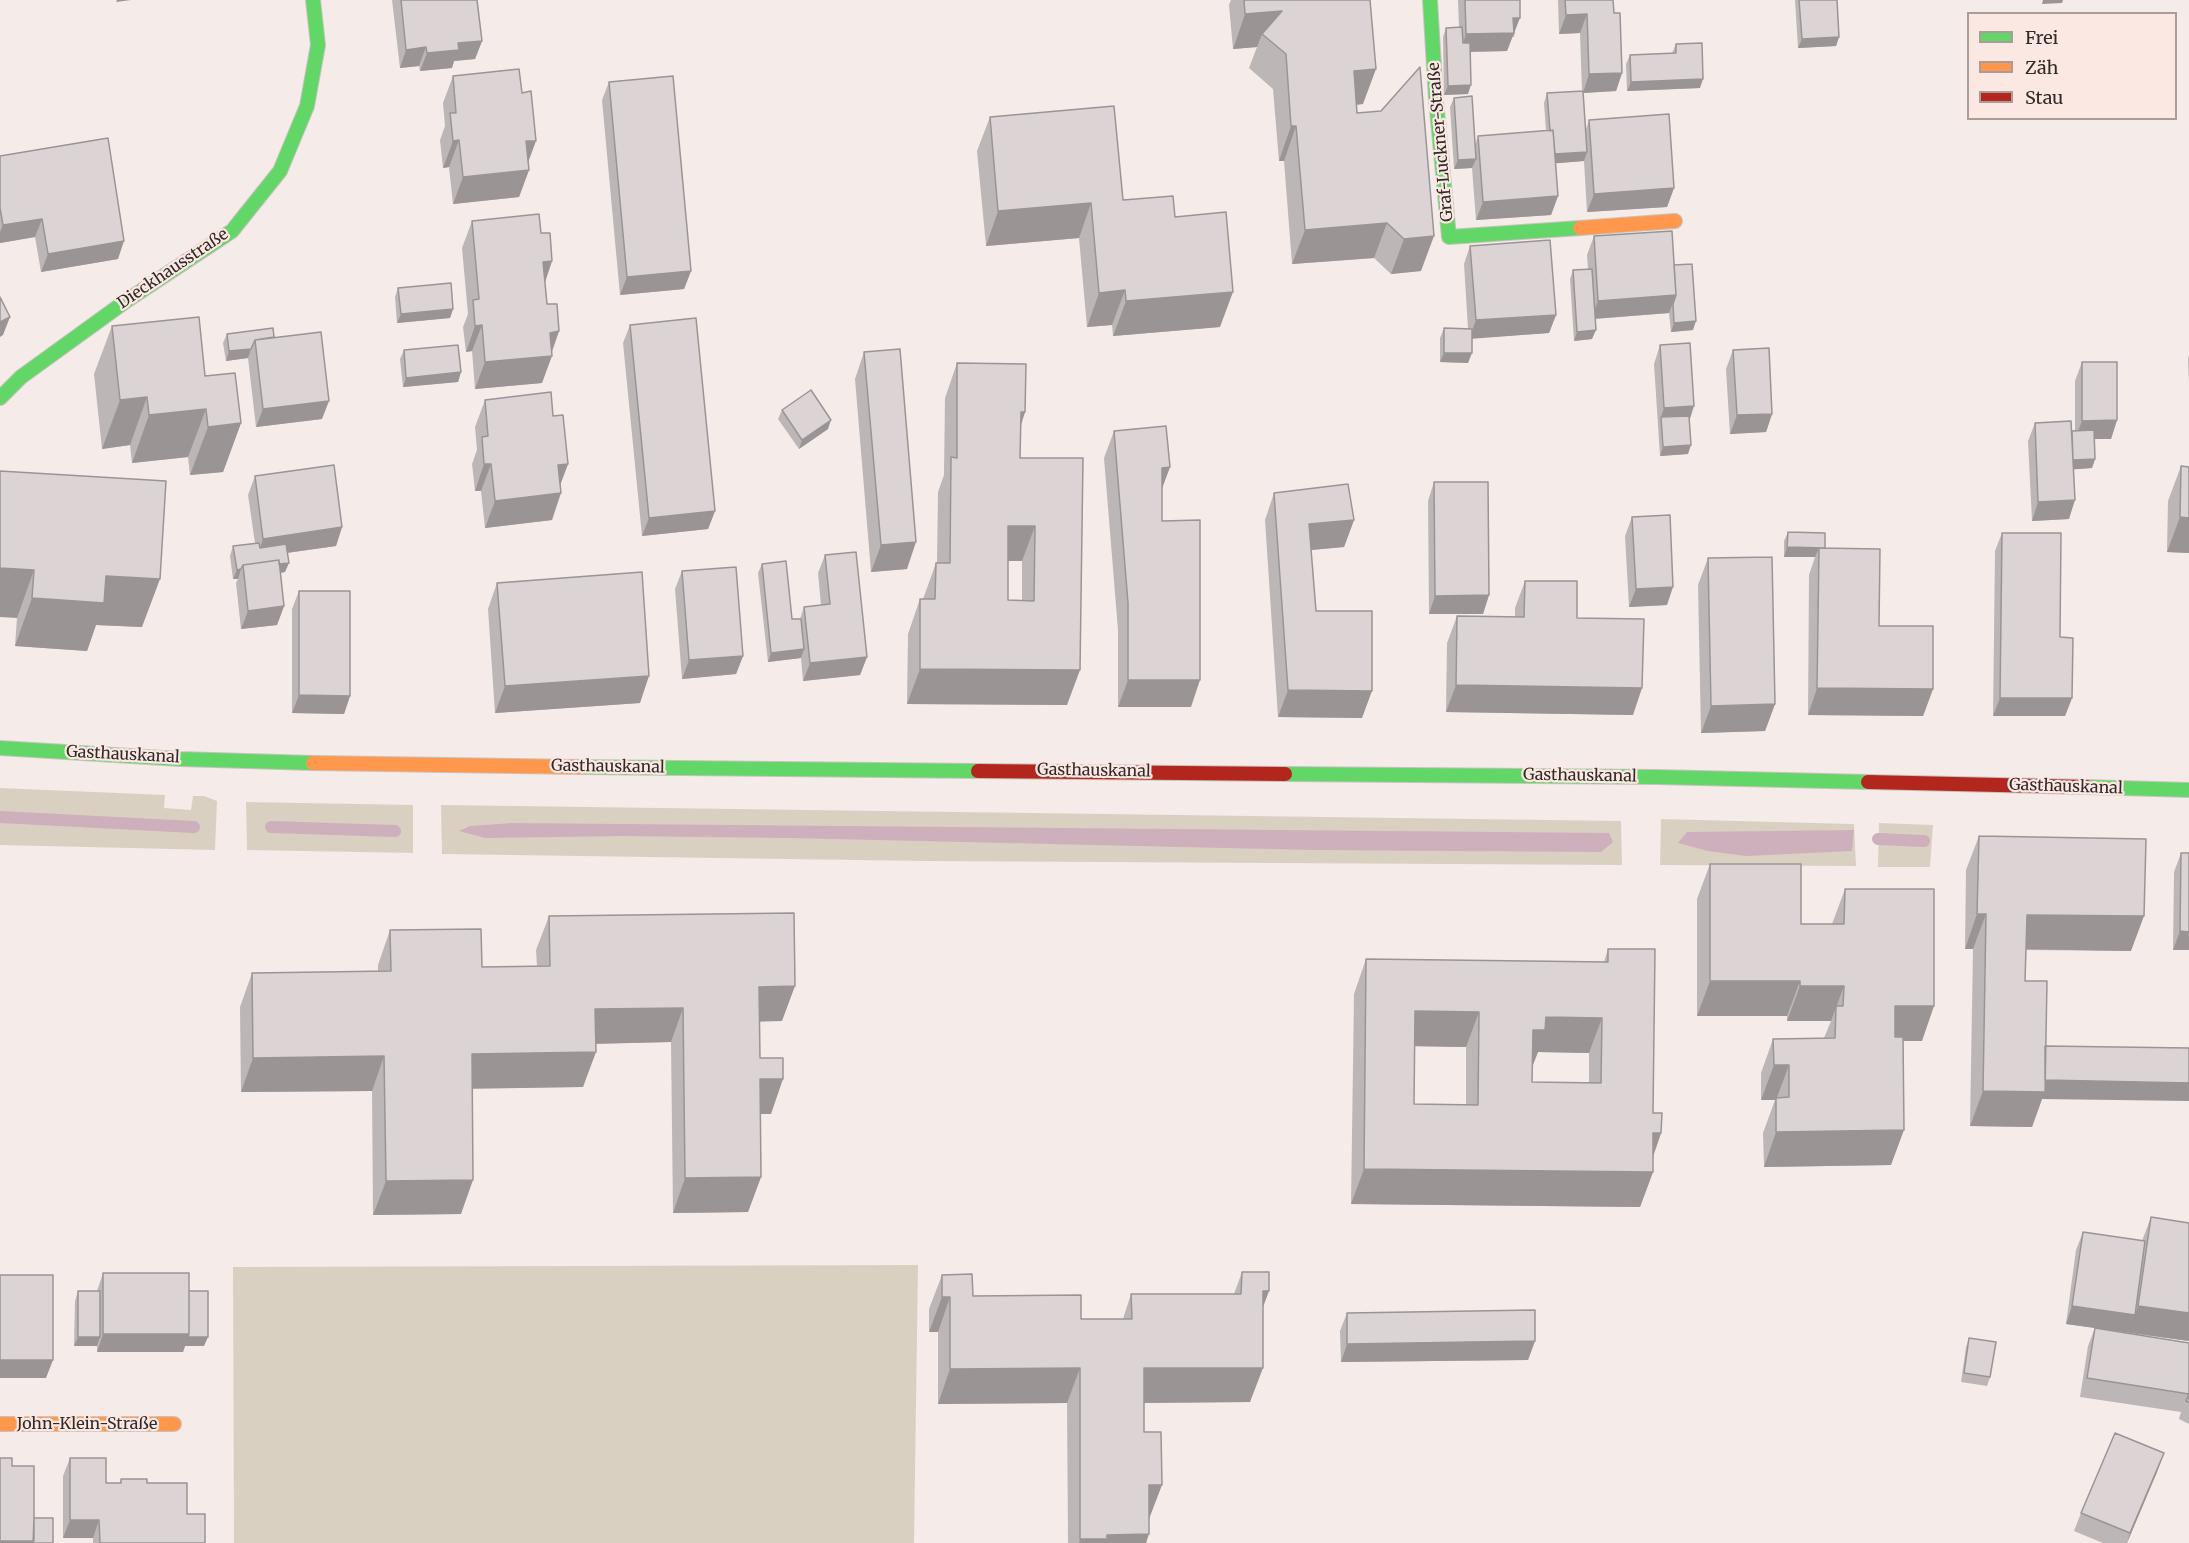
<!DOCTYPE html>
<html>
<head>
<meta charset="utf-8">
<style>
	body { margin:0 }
	#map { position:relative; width:2189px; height:1543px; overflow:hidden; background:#f5ece9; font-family:Merriweather,serif }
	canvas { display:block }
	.legend { position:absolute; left:1967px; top:12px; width:210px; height:108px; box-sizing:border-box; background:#fbe8e3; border:2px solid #aa9c98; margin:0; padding:8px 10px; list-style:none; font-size:18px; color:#312a28 }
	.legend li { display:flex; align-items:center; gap:12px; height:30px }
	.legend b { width:30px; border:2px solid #aa9c98 }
</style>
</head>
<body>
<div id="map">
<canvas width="2189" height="1543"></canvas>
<ul class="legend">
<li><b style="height:8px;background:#63d668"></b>Frei</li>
<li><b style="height:8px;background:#ff974d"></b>Zäh</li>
<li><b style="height:8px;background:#b3261e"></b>Stau</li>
</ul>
</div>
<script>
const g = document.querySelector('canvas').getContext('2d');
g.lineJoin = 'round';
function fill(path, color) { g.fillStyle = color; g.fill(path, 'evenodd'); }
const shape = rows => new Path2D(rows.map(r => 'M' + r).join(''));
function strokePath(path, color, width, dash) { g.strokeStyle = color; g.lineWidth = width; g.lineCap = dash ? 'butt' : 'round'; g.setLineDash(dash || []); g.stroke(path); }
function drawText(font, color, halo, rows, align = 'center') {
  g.font = font + ' Merriweather,serif'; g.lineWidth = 4.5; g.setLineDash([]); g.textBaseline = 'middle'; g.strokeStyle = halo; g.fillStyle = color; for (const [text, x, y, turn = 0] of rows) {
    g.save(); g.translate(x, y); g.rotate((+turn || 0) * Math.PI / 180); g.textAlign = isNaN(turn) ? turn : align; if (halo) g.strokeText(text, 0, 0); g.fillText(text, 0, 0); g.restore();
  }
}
const green = shape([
	[0,788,165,795,164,808,191,810,193,796,204,796,217,801,215,850,0,845],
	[246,802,413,805,413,853,247,850],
	[441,805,1621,821,1622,865,924,861,442,854],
	[1661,819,1854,824,1856,866,1660,865],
	[1879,823,1933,825,1930,867,1878,867],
	[918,1265,914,1543,234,1543,233,1267]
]);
const water = shape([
	[513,823,1609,833,1613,842,1601,852,1312,850,789,838,622,836,485,838,459,831,470,826],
	[1854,830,1852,851,1746,856,1708,851,1678,843,1687,832]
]);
const stream = shape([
	[0,817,194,827],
	[271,827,395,831],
	[1878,839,1924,841]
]);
const fast = shape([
	[1430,0,1436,100,1449,237,1580,228],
	[0,398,21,377,126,301,232,231,280,171,307,106,318,45,313,0],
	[0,748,180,759,313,763],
	[581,767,978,771],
	[1285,774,1656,777,1868,782],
	[2086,787,2189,790]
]);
const slow = shape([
	[1580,228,1675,221],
	[313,763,581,767],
	[0,1424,174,1424]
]);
const jam = shape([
	[978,771,1285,774],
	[1868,782,2086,787]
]);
const wall = shape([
	[392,0,477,0,482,41,475,59,454,61,452,68,420,71,419,66,400,68],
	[1231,0,1370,0,1363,104,1356,105,1357,113,1421,271,1391,274,1374,258,1292,264,1284,161,1279,161,1273,89,1249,68,1257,47,1233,49,1229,5],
	[1458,0,1520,0,1514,37,1512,37,1507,51,1470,52,1468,94,1444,95,1443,37,1446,28,1459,28],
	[1558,0,1613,0,1614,13,1622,73,1616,91,1583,93,1586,129,1589,120,1674,188,1667,207,1587,212,1584,161,1556,163,1558,196,1551,215,1476,220,1472,168,1454,169,1450,107,1454,98,1475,145,1478,136,1546,131,1544,103,1547,93,1582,91,1580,33,1559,34],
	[1795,0,1837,0,1839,37,1836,46,1798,48],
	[1676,44,1700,88,1627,91,1626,64,1630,55,1672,53],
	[453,76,528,162,529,170,519,197,453,204,449,167,443,168,440,140,445,126,443,103],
	[609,82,691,271,684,289,620,295,602,100],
	[990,117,1123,200,1175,217,1220,327,1113,336,1112,325,1087,327,1079,238,986,246,977,151],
	[0,156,118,259,41,272,35,237,0,243],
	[472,221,541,233,552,261,545,282,547,304,559,331,542,383,475,389,472,351,466,352,463,327,468,314,462,248],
	[1594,236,1674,265,1693,330,1671,332,1669,313,1595,319,1592,339,1574,341,1570,279,1573,270,1588,269,1587,255],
	[1470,246,1556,315,1549,333,1472,338,1468,363,1440,362,1440,338,1444,328,1468,329,1464,264],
	[398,288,453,309,450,318,397,323,395,297],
	[630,325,715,511,708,529,642,536,623,343],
	[112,326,205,376,241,423,223,472,190,475,188,457,132,463,130,445,102,449,94,374],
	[227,334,274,337,322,419,256,427,248,358,226,361,223,343],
	[1660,345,1690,420,1688,454,1660,456,1654,364],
	[404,350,461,372,458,382,403,387,400,359],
	[1733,350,1772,414,1766,432,1730,434,1726,369],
	[864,352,907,569,871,572,855,379],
	[2189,355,2189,384,2188,359],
	[2082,362,2117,420,2111,439,2094,439,2095,459,2092,468,2074,469,2069,519,2032,521,2028,441,2035,423,2072,431,2075,431,2075,381],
	[957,363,1025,412,1021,426,1020,458,1083,458,1067,705,907,704,908,634,920,599,923,599,936,563,937,563,938,492,944,475,945,398],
	[1008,561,1022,561,1022,601,1008,600],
	[485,400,553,416,568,464,560,484,552,520,485,528,481,491,475,491,472,464,477,450,475,427],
	[782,410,828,429,799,449,778,419],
	[1114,431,1170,467,1162,487,1162,521,1191,707,1118,707,1118,630,1104,458],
	[2181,466,2189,467,2189,553,2167,552,2168,501],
	[0,471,142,627,96,625,87,651,15,646,17,618],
	[255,476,342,527,336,546,287,553,285,572,280,573,284,606,277,625,241,629,236,583,238,579,233,579,230,556,233,546,255,543,248,495],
	[1434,482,1489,595,1483,614,1429,614,1428,501],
	[1274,493,1354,520,1344,547,1311,550,1316,611,1362,718,1278,717,1265,520],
	[1632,517,1667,605,1629,607,1625,536],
	[1788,532,1825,548,1879,626,1933,689,1923,716,1808,715,1809,575,1815,557,1784,557,1784,541],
	[2002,533,2060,637,2072,698,2065,716,1993,716,1995,551],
	[825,555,867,657,860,675,803,681,801,658,768,662,758,573,762,564,792,619,800,619,804,607,821,605,818,573],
	[1708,558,1775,704,1765,731,1701,733,1698,585],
	[682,571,743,656,736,674,682,679,675,589],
	[1525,581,1577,618,1633,715,1446,712,1447,643,1457,616,1515,617,1515,608],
	[497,583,640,703,495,713,488,609],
	[299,591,350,696,344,714,292,713,292,609],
	[1979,836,2131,951,2026,950,2025,981,2045,1046,2042,1099,2032,1127,1970,1126,1973,949,1965,949,1966,870],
	[2181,853,2189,853,2189,950,2173,950,2174,872],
	[1710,864,1801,924,1832,924,1845,889,1922,1041,1903,1041,1891,1165,1764,1167,1763,1133,1775,1100,1761,1100,1761,1073,1773,1039,1824,1038,1831,1021,1787,1021,1787,1016,1697,1016,1697,899],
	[549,916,782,1021,760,1021,760,1058,771,1114,760,1114,761,1177,748,1212,673,1213,671,1042,596,1044,583,1087,472,1088,461,1214,373,1215,372,1091,241,1092,240,1007,252,973,378,971,378,965,390,930,482,967,537,966,536,950],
	[1608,949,1653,1113,1661,1133,1653,1157,1653,1172,1640,1207,1351,1204,1354,994,1366,959,1604,962],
	[1414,1046,1466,1047,1466,1104,1414,1104],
	[1538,1052,1589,1053,1589,1083,1532,1082,1532,1065],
	[2151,1217,2189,1223,2189,1341,2107,1330,2189,1343,2189,1424,2179,1419,2181,1412,2080,1397,2088,1346,2095,1328,2066,1324,2076,1250,2083,1232,2142,1241],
	[1242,1272,1263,1308,1250,1402,1144,1403,1144,1432,1149,1519,1146,1543,1068,1543,1067,1403,938,1404,938,1332,929,1332,929,1309,942,1275,973,1296,1081,1319,1123,1319,1131,1294,1234,1294],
	[103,1273,189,1291,204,1346,185,1346,183,1352,97,1352,97,1346,74,1346,75,1301,78,1291,97,1291],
	[1347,1313,1535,1341,1528,1360,1341,1362,1340,1331],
	[1969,1338,1990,1377,1987,1386,1961,1382,1966,1347],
	[2164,1453,2157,1472,2127,1543,2103,1543,2074,1531,2081,1513],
	[70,1458,106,1483,120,1483,121,1479,147,1483,187,1514,205,1543,93,1543,93,1538,63,1538,63,1476]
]);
const shadedWall = shape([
	[117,0,131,0,116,2],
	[2043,0,2063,0,2062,3,2042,4],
	[1282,11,1262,34,1257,47,1233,49,1245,14],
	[1587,14,1580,33,1559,34,1566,15],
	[1513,18,1520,18,1507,51,1460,52,1466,34],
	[1839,37,1836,46,1798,48,1802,39],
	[482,41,475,59,454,61,452,68,420,71,427,53,458,43],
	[426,47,419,66,400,68,406,50],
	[1376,69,1363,104,1341,106,1354,71],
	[1622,73,1616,91,1583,93,1589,74],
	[1703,79,1700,88,1627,91,1631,82],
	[1471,85,1468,94,1444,95,1448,86],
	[1291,126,1296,126,1284,161,1279,161],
	[459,140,449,167,443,168,453,141],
	[526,141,536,141,526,168],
	[1587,152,1584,161,1548,164,1551,154],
	[1476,159,1472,168,1454,169,1458,160],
	[529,170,519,197,453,204,463,177],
	[1674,188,1667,207,1587,212,1594,194],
	[1558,196,1551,215,1476,220,1483,202],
	[1091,203,1079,238,986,246,998,211],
	[42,219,35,237,0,243,0,232,3,225],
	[1387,223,1374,258,1292,264,1305,230],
	[1434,236,1421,271,1391,274,1404,239],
	[124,241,118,259,41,272,48,254],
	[552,261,543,288,543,262],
	[691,271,684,289,620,295,627,277],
	[1125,290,1112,325,1087,327,1099,293],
	[1233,292,1220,327,1113,336,1126,301],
	[1676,295,1669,313,1591,319,1598,301],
	[453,309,450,318,397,323,401,314],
	[1556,315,1549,333,1469,339,1476,320],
	[10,317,3,335,0,337,0,322],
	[1696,321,1693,330,1671,332,1674,323],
	[482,325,472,351,466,352,475,326],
	[1596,330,1592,339,1574,341,1577,332],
	[559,331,550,356,552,356,542,383,475,389,485,362,550,333],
	[251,349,248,358,226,361,229,351],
	[1444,353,1472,353,1468,363,1440,362],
	[461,372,458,382,403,387,406,378],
	[147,397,130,445,102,449,120,400],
	[329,401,322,419,256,427,263,409],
	[1694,406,1688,425,1661,417,1664,408],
	[206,409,188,457,132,463,149,415],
	[1021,412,1025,412,1013,447],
	[1772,414,1766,432,1730,434,1737,415],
	[831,420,828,429,799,449,802,440],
	[2117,420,2111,439,2075,439,2082,421],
	[241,423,223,472,190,475,208,427],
	[1691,445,1688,454,1660,456,1663,447],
	[2095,459,2092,468,2066,470,2070,460],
	[484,464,491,464,481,491,475,491],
	[568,464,558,491,558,465],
	[1170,467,1160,494,1162,468],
	[561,493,552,520,485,528,495,501],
	[2075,500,2069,519,2032,521,2038,502],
	[715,511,708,529,642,536,649,518],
	[2180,517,2189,518,2189,553,2167,552],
	[1354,520,1344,547,1300,551,1309,524],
	[1008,526,1035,526,1022,561,995,561],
	[342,527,336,546,257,557,263,539],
	[916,542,907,569,871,572,881,545],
	[1787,547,1819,548,1815,557,1784,557],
	[289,563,285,572,244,578,243,569],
	[0,568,34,570,17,618,0,617],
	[241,569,238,579,233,579,237,570],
	[106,576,160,579,142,627,96,625,87,651,15,646,32,598],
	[1673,587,1667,605,1629,607,1636,589],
	[1489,595,1483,614,1429,614,1435,596],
	[284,606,277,625,241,629,248,611],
	[804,649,801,658,768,662,771,653],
	[743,656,736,674,682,679,689,660],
	[867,657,860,675,803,681,810,663],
	[920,669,1080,670,1067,705,907,704],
	[649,676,640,703,495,713,505,686],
	[1128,680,1200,680,1191,707,1118,707],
	[1456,685,1642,688,1633,715,1446,712],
	[1817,688,1933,689,1923,716,1808,715],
	[1288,690,1372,691,1362,718,1278,717],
	[299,695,350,696,344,714,292,713],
	[2000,698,2072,698,2065,716,1993,716],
	[1775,704,1765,731,1701,733,1711,706],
	[1977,914,1986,914,1973,949,1965,949],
	[2027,915,2144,916,2131,951,2014,949],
	[2180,931,2189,932,2189,950,2173,950],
	[1710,981,1800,981,1787,1016,1697,1016],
	[795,986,782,1021,747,1022,759,987],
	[1800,986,1844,986,1831,1021,1787,1021],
	[1895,1006,1934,1006,1922,1041,1883,1041],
	[683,1008,671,1042,582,1044,595,1009],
	[1415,1011,1479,1012,1466,1047,1402,1046],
	[1546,1017,1602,1018,1589,1053,1538,1052,1533,1065,1520,1065,1533,1030],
	[596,1052,583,1087,459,1089,472,1054],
	[384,1056,372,1091,241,1092,253,1058],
	[1774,1065,1789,1065,1776,1100,1761,1100],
	[760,1079,783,1079,771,1114,747,1114],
	[2039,1080,2189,1083,2189,1101,2042,1099,2032,1127,1970,1126,1983,1091],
	[1904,1130,1891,1165,1764,1167,1776,1132],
	[1653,1133,1661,1133,1649,1168],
	[1364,1169,1653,1172,1640,1207,1351,1204],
	[761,1177,748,1212,673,1213,685,1178],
	[473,1180,461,1214,373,1215,386,1181],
	[1263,1291,1269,1291,1256,1326],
	[942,1297,950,1297,938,1332,929,1332],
	[2072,1306,2135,1315,2138,1306,2189,1313,2189,1341,2066,1324],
	[103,1334,189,1334,208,1337,204,1346,185,1346,183,1352,97,1352],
	[78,1337,100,1337,97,1346,74,1346],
	[1535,1341,1528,1360,1341,1362,1347,1344],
	[0,1360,53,1360,46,1378,0,1378],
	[1080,1368,1067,1403,938,1404,950,1369],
	[1144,1368,1263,1368,1250,1402,1131,1403],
	[2164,1453,2157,1472,2127,1543,2130,1533],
	[1149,1485,1162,1485,1149,1519],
	[70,1520,99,1520,93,1538,63,1538],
	[1149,1534,1146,1543,1079,1543,1080,1539,1107,1535],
	[0,1541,34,1541,33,1543,0,1543]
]);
const building = shape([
	[401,0,477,0,482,41,458,43,459,50,427,53,426,47,406,50,401,0],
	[1244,0,1370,0,1376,69,1354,71,1357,113,1381,111,1420,67,1434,236,1404,239,1387,223,1305,230,1296,126,1291,126,1286,54,1262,34,1282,11,1245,14,1244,0],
	[1465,0,1520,0,1520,18,1513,18,1514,33,1466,34,1465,0],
	[1565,0,1613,0,1614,13,1620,13,1622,73,1589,74,1587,14,1566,15,1565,0],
	[1799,0,1837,0,1839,37,1802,39,1799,0],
	[1462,27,1463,43,1470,43,1471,85,1448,86,1446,28,1462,27],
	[1702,43,1703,79,1631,82,1630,55,1676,53,1676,44,1702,43],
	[519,69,522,93,531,91,536,141,526,141,529,170,463,177,459,140,453,141,450,113,456,113,453,76,519,69],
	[673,76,691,271,627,277,609,82,673,76],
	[1583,91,1587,152,1555,154,1553,130,1550,131,1547,93,1583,91],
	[1472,96,1476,159,1458,160,1454,98,1472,96],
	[1114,106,1123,200,1173,196,1175,217,1226,212,1233,292,1126,301,1125,290,1099,293,1091,203,998,211,990,117,1114,106],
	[1669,114,1674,188,1594,194,1589,120,1669,114],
	[1553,130,1558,196,1483,202,1478,136,1553,130],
	[108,138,124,241,48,254,42,219,3,225,0,208,0,156,108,138],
	[539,214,541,233,550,233,552,261,543,262,547,304,557,304,559,331,550,333,552,356,485,362,482,325,475,326,473,300,479,299,472,221,539,214],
	[1672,231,1676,295,1598,301,1594,236,1672,231],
	[1550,240,1556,315,1476,320,1470,246,1550,240],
	[1692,264,1696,321,1674,323,1673,304,1676,295,1674,265,1692,264],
	[1592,269,1596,330,1577,332,1573,270,1592,269],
	[451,283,453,309,401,314,398,288,451,283],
	[0,297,10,317,0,322,0,297],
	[199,317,205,376,235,373,241,423,208,427,206,409,149,415,147,397,120,400,112,326,199,317],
	[696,318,715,511,649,518,630,325,696,318],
	[273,328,274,337,255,340,251,349,229,351,227,334,273,328],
	[1444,328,1472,329,1472,353,1444,353,1444,328],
	[321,332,329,401,263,409,255,340,321,332],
	[1690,343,1694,406,1664,408,1660,345,1690,343],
	[458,345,461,372,406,378,404,350,458,345],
	[1769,348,1772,414,1737,415,1733,350,1769,348],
	[900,349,916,542,881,545,864,352,900,349],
	[2082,362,2117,362,2117,420,2082,421,2082,362],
	[957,363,1026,364,1025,412,1021,412,1020,458,1083,458,1080,670,920,669,920,599,935,599,936,563,950,563,951,457,957,458,957,363],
	[1008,526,1035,526,1034,601,1008,600,1008,526],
	[811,390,831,420,802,440,782,410,811,390],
	[551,392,553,416,563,415,568,464,558,465,561,493,495,501,491,464,484,464,482,437,488,436,485,400,551,392],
	[1689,416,1691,445,1663,447,1661,417,1689,416],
	[2071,421,2075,500,2038,502,2035,423,2071,421],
	[1166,426,1170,467,1162,468,1162,521,1200,520,1200,680,1128,680,1128,603,1114,431,1166,426],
	[2094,430,2095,459,2073,460,2072,431,2094,430],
	[334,465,342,527,263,539,255,476,334,465],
	[2181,466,2189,467,2189,518,2180,517,2181,466],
	[0,471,166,481,160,579,106,576,104,603,32,598,34,570,0,568,0,471],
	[1434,482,1488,482,1489,595,1435,596,1434,482],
	[1348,484,1354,520,1309,524,1316,611,1372,611,1372,691,1288,690,1274,493,1348,484],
	[1670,515,1673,587,1636,589,1632,517,1670,515],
	[1788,532,1825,533,1825,548,1787,547,1788,532],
	[2002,533,2061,533,2060,637,2073,638,2072,698,2000,698,2002,533],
	[259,543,260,548,286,544,289,563,279,564,279,560,243,565,241,569,237,570,233,546,259,543],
	[1819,548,1880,549,1879,626,1933,626,1933,689,1817,688,1819,548],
	[856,552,867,657,810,663,804,607,830,604,825,555,856,552],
	[1772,557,1775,704,1711,706,1708,558,1772,557],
	[279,560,284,606,248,611,243,565,279,560],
	[786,561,792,619,801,619,804,649,771,653,762,564,786,561],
	[736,567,743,656,689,660,682,571,736,567],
	[642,572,649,676,505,686,497,583,642,572],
	[1525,581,1577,581,1577,618,1644,619,1642,688,1456,685,1457,616,1524,617,1525,581],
	[299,591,350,591,350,696,299,695,299,591],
	[1979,836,2146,839,2144,916,2027,915,2025,981,2047,981,2045,1092,1983,1091,1986,914,1977,914,1979,836],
	[2181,853,2189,853,2189,932,2180,931,2181,853],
	[1710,864,1801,864,1801,924,1844,924,1845,889,1934,889,1934,1006,1895,1006,1895,1037,1903,1037,1904,1130,1776,1132,1776,1098,1789,1097,1789,1065,1774,1065,1773,1039,1835,1038,1836,1006,1843,1006,1844,986,1800,986,1800,981,1710,981,1710,864],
	[794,913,795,986,759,987,760,1058,783,1058,783,1079,760,1079,761,1177,685,1178,683,1008,595,1009,596,1052,472,1054,473,1180,386,1181,384,1056,253,1058,252,973,391,971,390,930,481,929,482,967,550,966,549,916,794,913],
	[1608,949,1655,949,1653,1113,1662,1113,1661,1133,1653,1133,1653,1172,1364,1169,1366,959,1608,962,1608,949],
	[1415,1011,1479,1012,1478,1105,1414,1104,1415,1011],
	[1546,1017,1602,1018,1601,1083,1532,1082,1533,1030,1545,1030,1546,1017],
	[2045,1046,2189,1048,2189,1083,2045,1080,2045,1046],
	[2151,1217,2189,1223,2189,1313,2138,1306,2151,1217],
	[2083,1232,2145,1241,2135,1315,2072,1306,2083,1232],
	[1242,1272,1269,1272,1269,1291,1263,1291,1263,1368,1144,1368,1144,1432,1161,1432,1162,1485,1149,1485,1149,1534,1107,1535,1107,1539,1080,1539,1080,1368,950,1369,950,1297,942,1297,942,1275,972,1274,973,1296,1081,1295,1081,1319,1132,1319,1131,1294,1241,1294,1242,1272],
	[103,1273,189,1273,189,1334,103,1334,103,1273],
	[0,1275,53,1275,53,1360,0,1360,0,1275],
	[78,1291,100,1291,100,1337,78,1337,78,1291],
	[189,1291,208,1291,208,1337,188,1337,189,1334,189,1291],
	[1535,1310,1535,1341,1347,1344,1347,1313,1535,1310],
	[2095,1328,2189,1343,2189,1402,2186,1401,2189,1394,2087,1378,2095,1328],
	[1969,1338,1996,1342,1990,1377,1964,1373,1969,1338],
	[2115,1433,2164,1453,2130,1533,2081,1513,2115,1433],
	[0,1458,12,1458,12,1466,34,1466,34,1541,0,1541,0,1458],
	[70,1458,106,1458,106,1483,121,1483,121,1479,147,1479,147,1483,187,1483,187,1514,205,1514,205,1543,100,1543,99,1520,70,1520,70,1458],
	[34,1518,53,1518,53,1543,33,1543,34,1518]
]);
const streetNames = [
	["Graf-Luckner-Straße",1441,142,-95],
	["Dieckhausstraße",173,269,-34],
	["Gasthauskanal",123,755,3],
	["Gasthauskanal",608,767,1],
	["Gasthauskanal",1094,771,1],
	["Gasthauskanal",1580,776,1],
	["Gasthauskanal",2066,787,2],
	["John-Klein-Straße",87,1424]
];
fill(green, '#dad0c2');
fill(water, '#ceafbc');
strokePath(stream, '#ceafbc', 12);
strokePath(fast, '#c9c2bf', 16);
strokePath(slow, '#c9c2bf', 16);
strokePath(jam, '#c9c2bf', 16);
strokePath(fast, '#63d668', 14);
strokePath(slow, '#ff974d', 14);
strokePath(jam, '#b3261e', 14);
fill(wall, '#bdb6b6');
fill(shadedWall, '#9a9494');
fill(building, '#dcd4d4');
strokePath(building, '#9a9494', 1.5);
drawText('16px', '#312a28', '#fbe8e3', streetNames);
</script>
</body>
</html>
